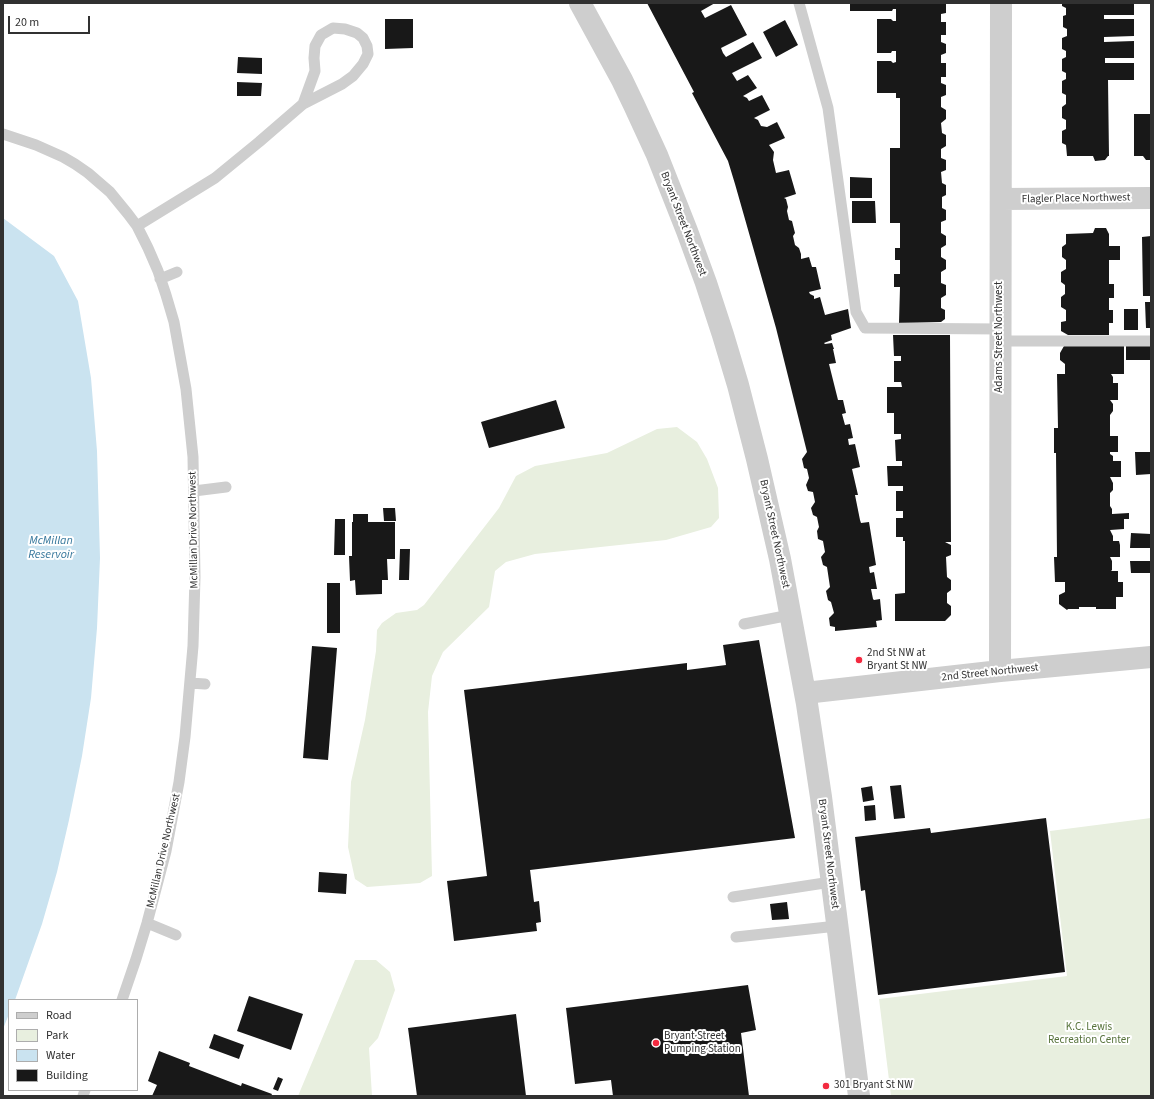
<!DOCTYPE html>
<html>
<head>
<meta charset="utf-8">
<style>
	body { margin:0 }
	#map { position:relative; width:1154px; height:1099px; overflow:hidden; background:#fff; font-family:"Source Sans 3",sans-serif }
	canvas { display:block }
	.frame { position:absolute; inset:0; border:4px solid #313131; pointer-events:none }
	.legend { position:absolute; left:8px; top:999px; width:130px; height:92px; box-sizing:border-box; background:#fff; border:1px solid #adadad; margin:0; padding:5px 7px; list-style:none; font-size:12px; color:#313131 }
	.legend li { display:flex; align-items:center; gap:8px; height:20px }
	.legend b { width:20px; border:1px solid #adadad }
	.scale { position:absolute; left:8px; top:16px; width:82px; height:18px; box-sizing:border-box; border:2px solid #313131; border-top:0; padding-left:5px; font-size:12px; line-height:14px; white-space:nowrap; color:#313131; -webkit-text-stroke:3px #fff; paint-order:stroke }
</style>
</head>
<body>
<div id="map">
<canvas width="1154" height="1099"></canvas>
<div class="frame"></div>
<ul class="legend">
<li><b style="height:5px;background:#cecece"></b>Road</li>
<li><b style="height:11px;background:#e8efdf"></b>Park</li>
<li><b style="height:11px;background:#cae3f0"></b>Water</li>
<li><b style="height:11px;background:#181818"></b>Building</li>
</ul>
<div class="scale">20 m</div>
</div>
<script>
const g = document.querySelector('canvas').getContext('2d');
g.lineJoin = 'round';
function fill(path, color) { g.fillStyle = color; g.fill(path, 'evenodd'); }
const shape = rows => new Path2D(rows.map(r => 'M' + r).join(''));
function strokePath(path, color, width, dash) { g.strokeStyle = color; g.lineWidth = width; g.lineCap = dash ? 'butt' : 'round'; g.setLineDash(dash || []); g.stroke(path); }
function drawText(font, color, halo, rows, align = 'center') {
  g.font = font + ' "Source Sans 3",sans-serif'; g.lineWidth = 4; g.setLineDash([]); g.textBaseline = 'middle'; g.strokeStyle = halo; g.fillStyle = color; for (const [text, x, y, turn = 0] of rows) {
    g.save(); g.translate(x, y); g.rotate((+turn || 0) * Math.PI / 180); g.textAlign = isNaN(turn) ? turn : align; if (halo) g.strokeText(text, 0, 0); g.fillText(text, 0, 0); g.restore();
  }
}
const green = shape([
	[677,427,697,442,707,459,718,488,719,518,711,527,666,540,535,554,506,562,495,571,489,607,443,652,432,676,428,712,432,876,420,883,367,887,355,879,348,847,351,782,365,720,376,651,377,630,382,623,396,613,417,610,424,605,499,508,516,476,535,466,607,453,657,429],
	[1151,818,1151,1096,891,1096,879,999,1067,976,1050,831],
	[355,960,376,960,390,972,395,990,378,1038,369,1048,372,1096,298,1096]
]);
const water = shape([
	[3,218,54,256,78,301,91,378,97,451,100,558,97,628,91,698,82,756,69,820,57,872,42,924,15,1000,9,1000,9,1014,3,1029]
]);
const building = shape([
	[647,3,715,3,701,11,705,18,731,5,747,35,721,48,723,53,726,57,753,42,762,58,732,73,737,81,748,75,757,88,743,96,747,98,749,101,762,95,770,110,754,118,758,120,761,126,767,127,777,122,785,138,769,145,774,152,773,160,776,173,789,170,796,194,784,198,786,199,788,207,787,211,789,220,792,221,795,233,793,236,795,245,799,248,801,254,801,259,809,257,812,267,816,267,821,289,809,292,810,294,814,296,814,299,820,297,825,315,848,309,851,328,831,335,832,340,824,343,825,344,832,343,834,349,833,349,836,363,829,364,838,400,843,400,846,413,842,414,845,425,850,424,853,438,848,439,849,445,855,444,860,467,852,469,858,495,855,495,860,520,861,523,869,522,876,565,869,567,870,573,874,572,877,589,871,589,873,599,874,600,880,599,882,620,876,621,877,627,835,631,835,627,830,626,829,618,834,613,831,602,828,600,826,591,830,587,827,567,823,565,821,557,825,552,823,541,818,539,817,531,819,527,817,517,813,515,811,508,815,502,813,492,808,491,806,485,809,478,807,469,804,468,802,459,807,452,776,328,735,184,728,161,692,93,694,92],
	[850,3,946,3,946,13,941,14,941,22,946,22,946,35,941,35,941,42,946,44,946,53,941,55,941,63,946,63,946,77,941,77,941,83,946,85,946,95,941,97,941,107,946,110,946,119,941,123,942,133,946,135,946,146,941,149,941,158,946,160,946,170,941,172,942,183,946,185,946,195,942,197,942,208,946,210,946,220,941,222,941,233,946,236,946,245,941,248,941,257,946,260,946,269,941,272,941,283,946,285,946,295,941,298,941,308,945,310,945,319,941,322,899,323,900,287,894,287,894,274,900,274,900,260,895,260,895,248,900,248,900,223,890,223,890,148,900,148,900,98,896,98,896,93,877,93,877,61,891,61,893,63,896,62,896,51,892,51,891,53,877,53,877,19,891,19,893,21,896,21,896,9,893,9,892,11,850,11],
	[1062,3,1134,3,1134,15,1104,15,1104,19,1134,19,1134,36,1104,37,1104,42,1134,41,1134,58,1105,58,1105,63,1134,63,1134,80,1108,80,1109,156,1108,156,1105,160,1095,161,1093,156,1067,156,1066,145,1062,143,1062,131,1066,129,1066,120,1062,118,1062,107,1066,104,1066,95,1062,93,1062,81,1066,79,1066,73,1062,71,1062,59,1066,57,1066,51,1062,49,1062,38,1067,36,1067,29,1063,27,1063,16,1066,15,1066,8,1062,6],
	[385,19,413,19,413,48,385,49],
	[785,20,798,45,776,57,763,32],
	[238,57,262,58,262,74,237,73],
	[237,82,262,83,261,96,237,96],
	[1134,114,1151,114,1151,160,1146,160,1143,156,1134,156],
	[850,177,872,178,872,198,850,198],
	[852,201,875,201,876,223,852,223],
	[1095,228,1106,228,1109,234,1109,246,1120,246,1120,260,1109,260,1109,284,1114,284,1114,298,1109,298,1109,310,1113,310,1113,323,1109,323,1109,335,1068,335,1061,331,1061,322,1066,321,1066,310,1061,307,1061,297,1065,294,1065,285,1061,282,1061,272,1066,269,1066,260,1062,257,1062,247,1066,244,1066,234,1093,233],
	[1151,236,1151,296,1143,296,1142,237],
	[1145,302,1151,302,1151,328,1146,328],
	[1124,309,1138,309,1138,330,1124,330],
	[893,335,950,335,951,542,945,542,951,545,951,555,946,557,947,577,951,580,951,590,947,593,947,603,951,606,951,615,945,621,895,621,895,594,905,593,905,541,903,541,903,537,896,537,896,518,903,518,903,511,896,511,896,491,903,491,903,486,888,486,887,466,902,466,902,461,896,461,895,440,901,439,901,434,894,434,894,413,887,413,887,387,902,387,901,382,894,382,894,361,901,361,901,356,894,356],
	[1064,346,1124,346,1124,374,1111,374,1113,377,1113,383,1118,383,1118,400,1110,400,1113,404,1113,411,1110,415,1110,436,1118,436,1118,452,1110,452,1110,454,1113,456,1113,461,1121,461,1121,477,1110,477,1113,483,1113,490,1110,493,1110,506,1112,509,1112,514,1129,513,1129,519,1124,519,1124,529,1110,530,1113,536,1113,541,1119,541,1120,545,1120,557,1110,557,1112,561,1112,570,1111,571,1118,571,1118,582,1123,582,1123,597,1116,597,1116,609,1096,609,1096,607,1079,607,1079,609,1068,609,1067,610,1059,604,1059,595,1065,592,1065,582,1055,582,1054,557,1057,557,1056,453,1054,453,1054,428,1058,428,1057,374,1065,374,1065,364,1060,360,1060,353],
	[1126,346,1151,346,1151,360,1126,360],
	[556,400,565,428,489,448,481,422],
	[1135,452,1151,452,1151,474,1136,475],
	[383,508,395,508,396,521,384,521],
	[353,514,368,514,368,522,395,522,395,559,387,559,388,580,382,580,382,594,356,595,355,580,350,581,349,556,352,556,352,522,353,522],
	[335,519,345,519,345,555,334,555],
	[1131,533,1151,534,1151,548,1130,548],
	[400,549,410,549,409,580,399,580],
	[1130,561,1151,561,1151,573,1131,573],
	[327,583,340,583,340,633,327,633],
	[759,640,795,838,530,870,534,902,539,901,541,922,536,923,537,931,454,941,447,881,487,876,464,690,687,663,687,670,726,665,723,645],
	[312,646,337,648,328,760,303,758],
	[901,785,905,818,894,819,890,786],
	[872,786,874,800,863,802,861,788],
	[875,805,876,820,865,821,864,806],
	[1046,818,1065,972,878,995,865,890,861,891,855,837,930,828,931,833],
	[319,872,347,874,346,894,318,892],
	[787,902,789,919,772,920,770,904],
	[748,985,756,1030,741,1033,749,1096,613,1096,611,1080,575,1084,566,1008],
	[249,996,303,1014,291,1050,237,1031],
	[516,1014,526,1096,417,1096,408,1028],
	[214,1034,244,1045,239,1059,209,1048],
	[159,1051,190,1063,189,1066,241,1086,242,1083,272,1094,271,1096,152,1096,157,1085,148,1081],
	[278,1077,283,1079,278,1091,273,1089]
]);
const service = shape([
	[799,3,828,108,856,312,865,328,1001,329],
	[3,134,36,145,63,157,75,164,88,173,110,192,128,214,137,226,148,248,158,271,166,295,174,322,186,389,193,457,195,577,193,646,185,737,179,782,166,851,147,923,136,959,122,1000],
	[137,226,215,178,259,142,303,104,342,84,353,76,363,64,368,54,367,46,363,38,357,33,345,29,333,28,321,35,315,46,314,58,315,71,303,104],
	[160,279,177,272],
	[1000,341,1151,341],
	[194,491,226,487],
	[744,624,790,615],
	[190,683,205,684],
	[733,897,831,882],
	[147,923,176,935],
	[736,937,837,926],
	[83,1096,85,1090]
]);
const minor = shape([
	[580,3,622,80,634,105,657,155,687,231,706,283,723,335,738,385,757,459,780,559,807,704,821,797,859,1096],
	[1001,199,1151,198],
	[1000,671,1001,3],
	[805,693,1000,671,1151,657]
]);
const markers = [
	[859,660,4,"#f3293f"],
	[656,1043,4,"#f3293f"],
	[826,1086,4,"#f3293f"]
];
const streetNames = [
	["Flagler Place Northwest",1076,199,-1],
	["Bryant Street Northwest",683,224,69],
	["Adams Street Northwest",1000,337,-90],
	["McMillan Drive Northwest",194,530,-91],
	["Bryant Street Northwest",774,534,78],
	["2nd Street Northwest",990,673,-6],
	["McMillan Drive Northwest",164,851,-77],
	["Bryant Street Northwest",828,854,83]
];
const poiNames = [
	["2nd St NW at",867,654],
	["Bryant St NW",867,667],
	["Bryant Street",664,1037],
	["Pumping Station",664,1050],
	["301 Bryant St NW",834,1086]
];
const parkNames = [
	["K.C. Lewis",1089,1028],
	["Recreation Center",1089,1041]
];
const waterNames = [
	["McMillan",51,541],
	["Reservoir",51,555]
];
fill(green, '#e8efdf');
fill(water, '#cae3f0');
fill(building, '#181818');
strokePath(service, '#cecece', 11);
strokePath(minor, '#cecece', 22);
for (const [x, y, r, color] of markers) { const dot = new Path2D(); dot.arc(x, y, r, 0, 2 * Math.PI); g.fillStyle = color; g.fill(dot); strokePath(dot, '#fff', 1.5); }
drawText('11px', '#313131', '#fff', streetNames);
drawText('11px', '#313131', '#fff', poiNames, 'left');
drawText('11px', '#56723a', '#fff', parkNames);
drawText('italic 12px', '#37789c', '#fff', waterNames);
</script>
</body>
</html>
